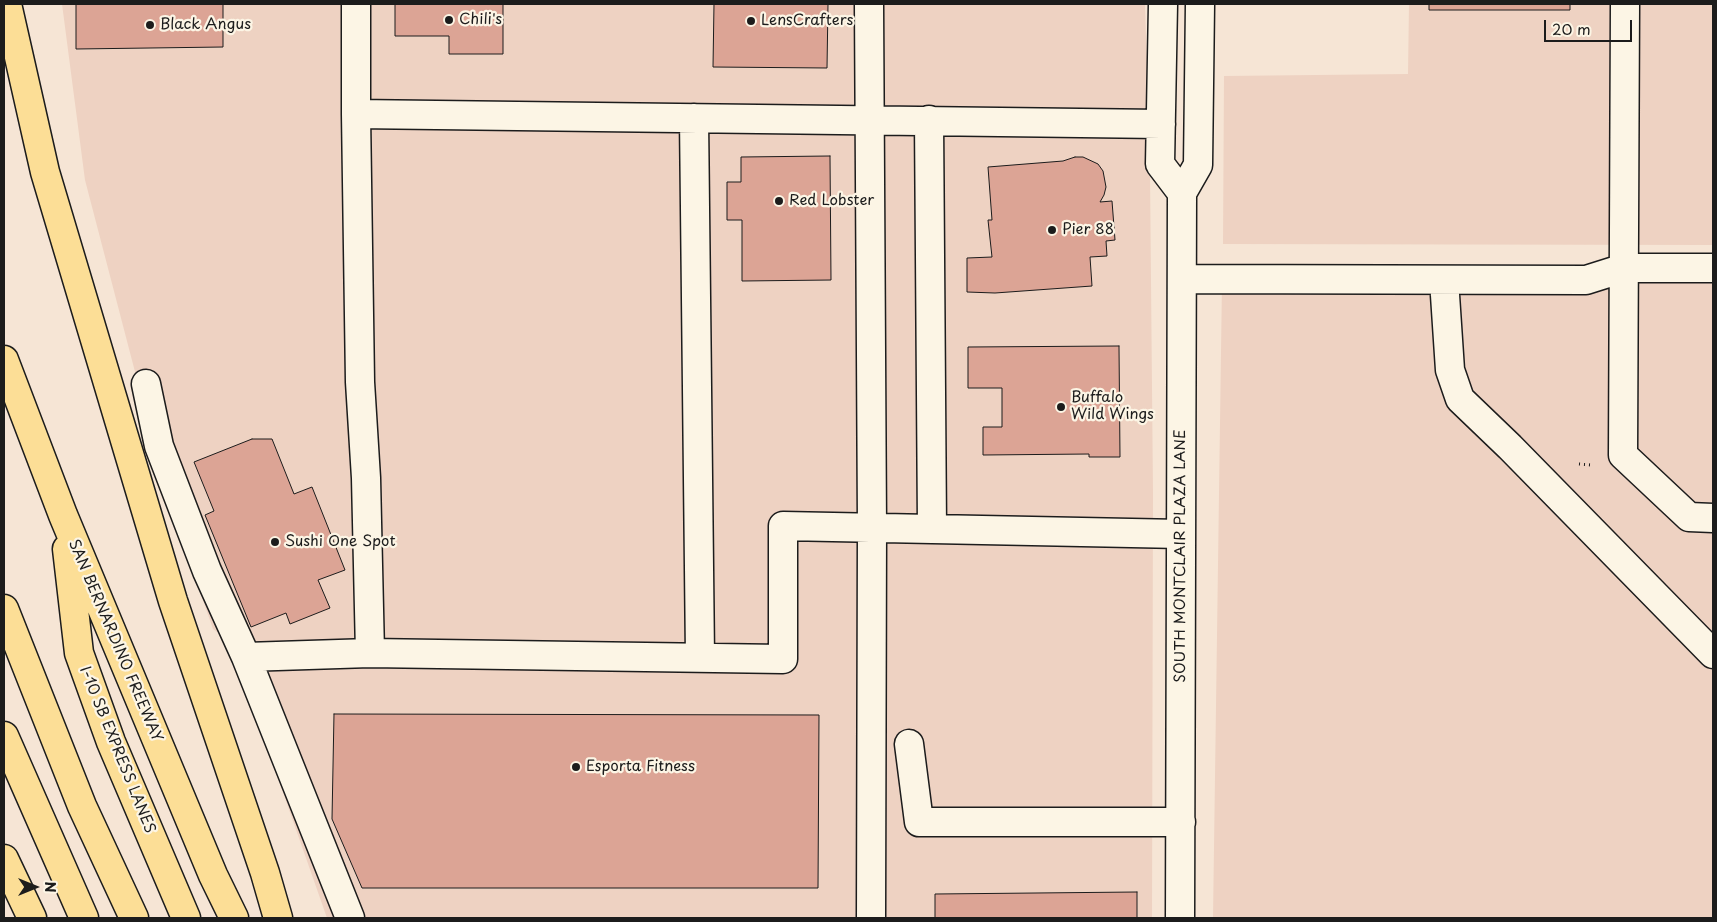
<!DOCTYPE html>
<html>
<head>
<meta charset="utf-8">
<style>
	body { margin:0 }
	#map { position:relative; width:1717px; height:922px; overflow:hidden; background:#f6e5d5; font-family:"Playpen Sans",sans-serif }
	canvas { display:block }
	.frame { position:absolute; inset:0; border:5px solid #1c1c1c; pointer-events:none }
	.north { position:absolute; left:10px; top:862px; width:50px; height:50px; -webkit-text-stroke:4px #fcf5e5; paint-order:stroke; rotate:90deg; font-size:14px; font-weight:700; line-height:20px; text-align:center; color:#1c1c1c }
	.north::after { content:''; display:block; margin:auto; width:18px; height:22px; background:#1c1c1c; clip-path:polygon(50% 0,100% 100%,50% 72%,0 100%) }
	.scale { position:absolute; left:1544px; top:20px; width:88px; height:22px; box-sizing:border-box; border:2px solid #1c1c1c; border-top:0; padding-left:6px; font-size:15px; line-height:18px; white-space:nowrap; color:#1c1c1c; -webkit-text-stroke:4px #fcf5e5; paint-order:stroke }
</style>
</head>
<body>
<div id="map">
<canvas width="1717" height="922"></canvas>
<div class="frame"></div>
<div class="north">N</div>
<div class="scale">20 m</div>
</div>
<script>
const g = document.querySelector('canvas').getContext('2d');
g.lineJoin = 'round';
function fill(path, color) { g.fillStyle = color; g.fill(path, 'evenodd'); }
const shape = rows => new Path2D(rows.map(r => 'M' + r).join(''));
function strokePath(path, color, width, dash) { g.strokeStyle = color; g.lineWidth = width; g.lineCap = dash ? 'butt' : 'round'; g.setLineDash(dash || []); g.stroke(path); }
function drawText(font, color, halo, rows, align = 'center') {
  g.font = font + ' "Playpen Sans",sans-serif'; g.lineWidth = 4.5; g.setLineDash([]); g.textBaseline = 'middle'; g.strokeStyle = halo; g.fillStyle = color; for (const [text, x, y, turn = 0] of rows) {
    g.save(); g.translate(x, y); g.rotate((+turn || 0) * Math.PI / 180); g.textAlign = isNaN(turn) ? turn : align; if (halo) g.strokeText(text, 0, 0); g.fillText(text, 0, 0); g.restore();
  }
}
const built = shape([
	[62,4,1145,4,1150,174,1153,494,1152,918,327,918,252,704,224,637,213,629,170,506,85,180],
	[1409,4,1713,4,1713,245,1223,244,1224,76,1408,74],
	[1713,280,1713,918,1213,918,1222,282]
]);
const building = shape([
	[76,4,223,4,223,47,76,49,76,4],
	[395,4,503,4,503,54,449,54,449,36,395,36,395,4],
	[714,4,828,4,827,68,713,67,714,4],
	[1429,4,1570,4,1570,10,1429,10,1429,4],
	[830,156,831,280,742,281,742,220,727,220,727,182,741,182,741,157,830,156],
	[1075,157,1083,157,1098,164,1103,171,1106,187,1104,195,1100,202,1112,201,1115,240,1106,241,1107,256,1090,257,1092,286,995,293,967,292,967,258,992,257,988,220,992,220,988,167,1063,161,1075,157],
	[1119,346,1120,457,1089,457,1089,454,983,455,983,427,1002,427,1002,388,968,388,968,347,1119,346],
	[252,439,272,439,294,494,312,487,345,570,318,580,330,608,290,624,286,613,251,627,205,515,214,511,194,462,252,439],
	[334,714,819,715,818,888,362,888,332,819,334,714],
	[1137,892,1137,918,935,918,935,894,1137,892]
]);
const path = shape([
	[1579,464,1591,465]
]);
const minor = shape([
	[356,4,356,114,1161,124],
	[869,4,872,527,871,918],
	[1163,4,1160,164,1182,193],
	[1625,4,1623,455,1689,517,1713,518],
	[356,114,360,382,366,478,370,653],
	[694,118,700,658],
	[929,120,932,528],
	[1182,279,1586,280,1624,268,1713,268],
	[1444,280,1450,370,1460,399,1510,447,1713,654],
	[146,384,159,446,207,571,246,657],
	[909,744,919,822,1181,822],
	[350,918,246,657,370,653,783,659,783,526,1181,534],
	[1180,918,1182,193,1198,165,1200,4]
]);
const highway = shape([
	[7,4,45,172,173,601,265,873,278,918],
	[4,360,63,515,213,875,234,918],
	[67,549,79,653,111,742,186,918],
	[4,609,82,806,134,918],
	[4,736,84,918],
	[4,859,32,918]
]);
const markers = [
	[449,20,5,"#1c1c1c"],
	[751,21,5,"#1c1c1c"],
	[150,25,5,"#1c1c1c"],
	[779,201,5,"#1c1c1c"],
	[1052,230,5,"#1c1c1c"],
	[1061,407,5,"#1c1c1c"],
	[275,542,5,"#1c1c1c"],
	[576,767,5,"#1c1c1c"]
];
const poiNames = [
	["Chili's",459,20],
	["LensCrafters",761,21],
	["Black Angus",160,25],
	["Red Lobster",789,201],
	["Pier 88",1062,230],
	["Buffalo",1071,398],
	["Wild Wings",1071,415],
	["Sushi One Spot",285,542],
	["Esporta Fitness",586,767]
];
const streetNames = [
	["SOUTH MONTCLAIR PLAZA LANE",1181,556,-90],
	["SAN BERNARDINO FREEWAY",115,641,67],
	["I-10 SB EXPRESS LANES",117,750,68]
];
fill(built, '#eed2c2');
fill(building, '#dca495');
strokePath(building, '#1c1c1c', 1);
strokePath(minor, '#1c1c1c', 31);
strokePath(highway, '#1c1c1c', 31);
strokePath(path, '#1c1c1c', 3, [1, 4]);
strokePath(minor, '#fcf5e5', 28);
strokePath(highway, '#fcde96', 28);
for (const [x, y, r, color] of markers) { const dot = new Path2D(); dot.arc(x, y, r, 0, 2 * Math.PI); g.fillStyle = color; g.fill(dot); strokePath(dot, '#fcf5e5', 2); }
drawText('15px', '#1c1c1c', '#fcf5e5', poiNames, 'left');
drawText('15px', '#1c1c1c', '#fcf5e5', streetNames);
</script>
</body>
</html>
